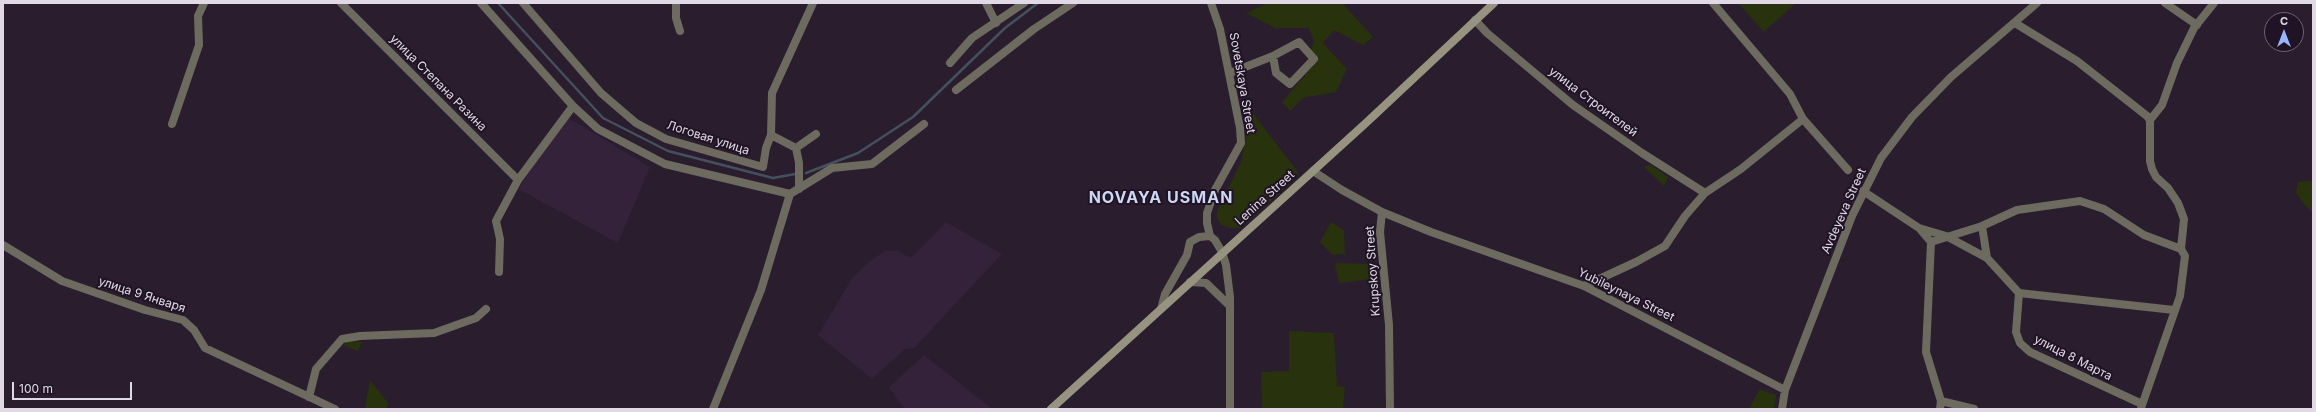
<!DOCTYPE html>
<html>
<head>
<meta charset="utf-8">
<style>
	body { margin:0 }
	#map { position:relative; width:2316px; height:412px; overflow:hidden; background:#2a1d2e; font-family:Inter,sans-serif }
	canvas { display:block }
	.frame { position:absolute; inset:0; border:4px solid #e1d9e5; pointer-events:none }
	.north { position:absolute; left:2264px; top:12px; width:40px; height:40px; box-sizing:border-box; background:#201325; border:1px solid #6d6272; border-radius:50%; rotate:0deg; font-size:11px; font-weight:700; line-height:16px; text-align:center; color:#e1d9e5 }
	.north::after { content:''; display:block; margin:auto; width:14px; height:18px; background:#98b6fd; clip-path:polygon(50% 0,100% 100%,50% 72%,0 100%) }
	.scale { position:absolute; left:12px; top:382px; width:120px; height:18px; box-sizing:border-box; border:2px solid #e1d9e5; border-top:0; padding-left:5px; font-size:12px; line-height:14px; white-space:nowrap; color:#e1d9e5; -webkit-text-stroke:3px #201325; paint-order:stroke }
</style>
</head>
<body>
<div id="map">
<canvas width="2316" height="412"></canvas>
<div class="frame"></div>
<div class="north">С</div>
<div class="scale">100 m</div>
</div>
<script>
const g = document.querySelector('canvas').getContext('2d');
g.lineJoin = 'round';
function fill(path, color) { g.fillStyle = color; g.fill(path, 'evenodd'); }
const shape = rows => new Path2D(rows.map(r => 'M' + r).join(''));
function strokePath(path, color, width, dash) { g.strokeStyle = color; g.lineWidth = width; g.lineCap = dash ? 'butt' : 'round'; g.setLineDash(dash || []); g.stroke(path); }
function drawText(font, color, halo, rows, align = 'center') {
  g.font = font + ' Inter,sans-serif'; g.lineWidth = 4; g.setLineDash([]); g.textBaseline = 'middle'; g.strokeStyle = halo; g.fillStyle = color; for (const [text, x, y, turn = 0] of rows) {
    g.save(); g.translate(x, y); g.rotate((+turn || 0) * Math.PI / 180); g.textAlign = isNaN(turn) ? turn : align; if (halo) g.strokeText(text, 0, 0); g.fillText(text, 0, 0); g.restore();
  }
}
const built = shape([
	[567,117,650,167,618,243,518,189],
	[946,222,1002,254,914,348,905,349,872,379,818,335,851,280,870,261,885,251,896,250,911,258],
	[924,355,990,407,992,409,907,409,902,406,889,387]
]);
const green = shape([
	[1268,3,1342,3,1373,37,1363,45,1334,30,1323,43,1347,69,1336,92,1303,98,1290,111,1282,102,1318,60,1311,50,1314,41,1309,28,1275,28,1246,13],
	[1738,3,1796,3,1764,32],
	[1251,111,1298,172,1297,177,1240,228,1230,228,1221,225,1217,218,1217,211,1241,162],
	[1651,165,1668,177,1664,186,1644,167],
	[2313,181,2313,212,2306,207,2296,193,2298,182],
	[1331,222,1344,230,1345,254,1332,255,1320,242],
	[1335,263,1379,264,1379,278,1339,283],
	[1289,331,1334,333,1337,386,1345,387,1343,409,1262,409,1261,372,1289,371],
	[347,341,362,342,358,351,343,345],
	[370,380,388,403,387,409,365,409],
	[1760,389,1776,395,1774,409,1749,409]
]);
const stream = shape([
	[498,3,603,118,668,151,773,178,795,174],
	[806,173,858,153,913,117,1005,28,1038,3]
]);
const street = shape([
	[341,3,518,180],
	[481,3,573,106,598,129,665,164,790,194,832,168,872,164,924,124],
	[523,3,601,93,636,123,666,139,763,167,766,148,771,135],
	[676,3,676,18,680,31],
	[986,3,996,23],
	[1211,3,1220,29,1240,128,1241,143,1215,190,1207,213,1207,223,1210,236,1215,240,1222,252,1226,265,1230,297,1230,409],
	[1713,3,1790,94,1803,119,1848,170],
	[2165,3,2197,25],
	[1475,20,1487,33,1573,105,1642,153,1705,193],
	[2015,23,2077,61,2147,116,2150,120,2150,161,2152,169,2156,177,2168,188,2178,203,2184,219,2181,249],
	[950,63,972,38,1024,3],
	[1230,73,1273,56,1276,73,1290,84,1314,59,1299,42,1273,56],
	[956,90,1034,29,1073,3],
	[2150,120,2162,105,2177,63,2194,28,2214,3],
	[172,124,199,45,198,16,204,3],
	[796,148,816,134],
	[1313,171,1342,190,1382,212,1431,232,1584,286,1785,390],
	[799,189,799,163,796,148,771,135,772,93,813,3],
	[1863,191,1919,228,1946,236,1987,258,2019,293,2174,310],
	[1382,212,1380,232,1389,325,1390,409],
	[1919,228,1931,242,1926,352,1941,401,1940,409],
	[1931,242,1982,226],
	[3,245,62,281,145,310,183,320,194,330,205,348,335,409],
	[1987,258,1982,226,2017,210,2080,201,2104,209,2144,235,2181,249],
	[499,272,500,239,496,221,518,180,573,106],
	[1190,282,1206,283,1230,306],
	[1584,286,1636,262,1665,246,1685,216,1705,193,1741,169,1803,119],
	[2019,293,2016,332,2020,343,2030,352,2142,404],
	[1161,309,1165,294,1187,255,1190,242,1199,237,1210,236],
	[309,397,316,369,342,339,360,336,434,333,476,318,486,309],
	[1941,401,1974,409],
	[2141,408,2180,296,2185,256,2181,249],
	[713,409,761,290,790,194],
	[1782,409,1785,390,1852,216,1881,158,1912,117,1951,77,2037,3]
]);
const secondary = shape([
	[1051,409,1367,122,1494,3]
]);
const streetNames = [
	["улица Степана Разина",438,83,45],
	["Sovetskaya Street",1242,83,80],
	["улица Строителей",1593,102,37],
	["Логовая улица",708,138,18],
	["Lenina Street",1265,198,-42],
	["Avdeyeva Street",1844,211,-66],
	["Krupskoy Street",1373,271,-94],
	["улица 9 Января",142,295,18],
	["Yubileynaya Street",1626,295,26],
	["улица 8 Марта",2073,358,27]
];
const districtNames = [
	["NOVAYA USMAN",1161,198]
];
fill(built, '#332239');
fill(green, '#28320d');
strokePath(stream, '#44505e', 2.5);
strokePath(street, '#6d6a5f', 8);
strokePath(secondary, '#979381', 8);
drawText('12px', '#e1d9e5', '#201325', streetNames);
g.letterSpacing = '1px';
drawText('bold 16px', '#ccd8f4', '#201325', districtNames);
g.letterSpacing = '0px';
</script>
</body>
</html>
